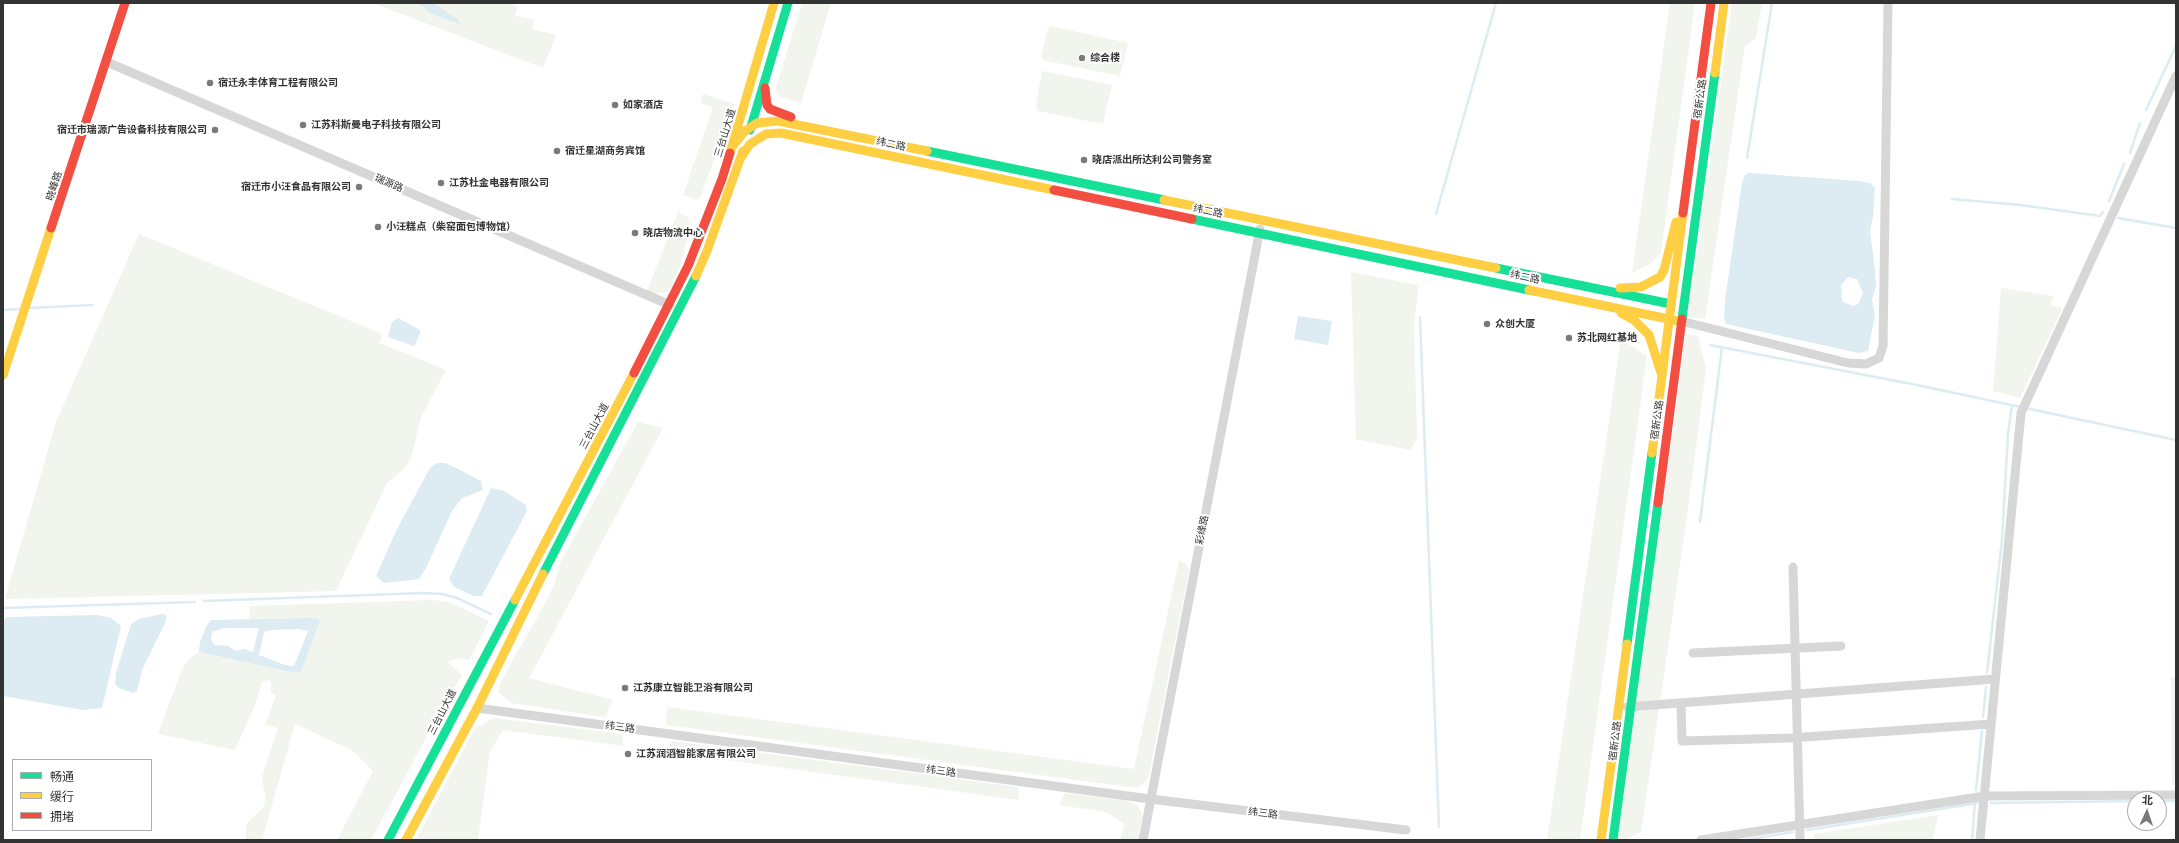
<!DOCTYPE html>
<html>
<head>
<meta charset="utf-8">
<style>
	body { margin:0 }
	#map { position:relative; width:2179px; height:843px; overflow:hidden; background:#fff; font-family:Commissioner,"Noto Sans SC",sans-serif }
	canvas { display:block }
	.frame { position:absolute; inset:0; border:4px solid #333; pointer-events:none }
	.legend { position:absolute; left:12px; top:759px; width:140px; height:72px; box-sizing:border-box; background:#fff; border:1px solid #adadad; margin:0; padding:5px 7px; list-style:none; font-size:12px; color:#333 }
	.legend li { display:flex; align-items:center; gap:8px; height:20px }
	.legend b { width:20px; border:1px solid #adadad }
	.north { position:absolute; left:2127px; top:791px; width:40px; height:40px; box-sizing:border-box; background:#fff; border:1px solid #adadad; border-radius:50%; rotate:3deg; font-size:11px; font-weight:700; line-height:16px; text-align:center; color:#333 }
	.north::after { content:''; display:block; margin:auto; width:14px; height:18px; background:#7a7a7a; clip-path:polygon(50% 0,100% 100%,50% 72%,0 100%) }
</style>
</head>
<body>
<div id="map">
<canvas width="2179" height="843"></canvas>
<div class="frame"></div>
<ul class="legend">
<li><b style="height:5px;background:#16e098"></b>畅通</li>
<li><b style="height:5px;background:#ffcf43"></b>缓行</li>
<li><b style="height:5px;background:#f24e42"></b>拥堵</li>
</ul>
<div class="north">北</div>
</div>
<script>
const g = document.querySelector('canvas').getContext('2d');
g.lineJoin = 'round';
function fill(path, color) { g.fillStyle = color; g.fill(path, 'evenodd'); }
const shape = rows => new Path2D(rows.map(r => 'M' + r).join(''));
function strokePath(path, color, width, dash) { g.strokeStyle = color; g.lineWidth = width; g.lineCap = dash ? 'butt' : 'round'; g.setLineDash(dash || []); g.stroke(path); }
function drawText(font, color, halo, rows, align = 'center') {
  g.font = font + ' Commissioner,"Noto Sans SC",sans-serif'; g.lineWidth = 4; g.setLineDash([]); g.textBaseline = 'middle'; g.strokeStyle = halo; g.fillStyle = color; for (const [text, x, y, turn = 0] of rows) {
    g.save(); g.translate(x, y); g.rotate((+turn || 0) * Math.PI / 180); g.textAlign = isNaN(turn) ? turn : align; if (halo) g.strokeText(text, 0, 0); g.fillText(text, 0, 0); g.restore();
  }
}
const green = shape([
	[373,3,510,3,518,6,515,16,534,20,532,29,556,35,543,68],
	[802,3,831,3,801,103,778,96,775,91],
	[1670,3,1695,3,1661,253,1650,264,1632,273],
	[1732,3,1762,3,1756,38,1745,46,1705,319,1688,317],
	[1050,26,1128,43,1120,76,1042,60,1041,57,1047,31],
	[1042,71,1112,85,1103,124,1038,111,1036,105],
	[703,94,734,104,701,196,696,200,683,195,713,107,700,103],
	[678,212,689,218,690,229,680,266,672,286,667,292,657,294,647,291],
	[139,234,380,333,383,334,379,343,446,370,421,417,412,455,404,469,387,483,336,591,5,599,56,422],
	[1351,272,1419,285,1414,322,1417,439,1410,450,1356,439],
	[2001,288,2054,296,2050,305,2062,309,2020,398,1993,391],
	[1686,334,1698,336,1706,368,1688,510,1641,832,1626,840,1618,840],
	[1621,339,1647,356,1580,840,1547,840],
	[638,422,663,428,529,678,613,700,605,717,511,703,499,693,500,683,546,602,555,582,560,563],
	[1179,560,1186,564,1189,570,1149,775,1145,782,1139,787,1129,787,666,725,667,707,1134,769],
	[433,600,449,602,489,621,469,660,458,658,448,662,462,675,442,708,371,840,337,840,373,771,353,751,295,724,262,840,246,840,246,827,249,821,263,808,265,804,265,795,262,780,264,770,278,728,265,725,276,696,271,692,271,683,269,680,262,682,255,705,235,750,158,734,182,669,189,659,199,652,295,673,319,620,312,618,249,619,250,606],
	[2171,677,2176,677,2176,785,2172,785],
	[494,718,622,734,624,746,503,730,490,751,478,840,416,840,475,728],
	[672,741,1018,787,1019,800,667,752],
	[1065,793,1127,801,1137,805,1141,811,1142,818,1138,840,1120,840,1124,824,1106,812,1059,805],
	[1938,815,1933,840,1814,840,1814,834]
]);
const water = shape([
	[416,3,433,3,457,19,460,24,429,13,425,8],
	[1749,173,1859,181,1870,183,1875,188,1873,217,1870,231,1875,270,1876,286,1872,299,1875,315,1868,351,1859,353,1726,324,1724,317,1725,300,1742,183,1745,175],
	[1848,277,1857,279,1863,293,1858,304,1854,306,1843,302,1842,298,1841,285],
	[1298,316,1332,321,1328,345,1294,339],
	[398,318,420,330,420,334,414,346,388,337,392,322],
	[437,463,445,463,458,469,481,481,483,490,462,498,452,511,426,568,419,579,384,583,376,576,396,531,430,468],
	[491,488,502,490,526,505,527,511,482,596,474,596,454,587,449,579],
	[162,614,167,615,165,623,142,670,137,691,133,693,119,688,115,684,116,673,131,624,139,619],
	[97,615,111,618,121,626,102,708,83,710,3,696,3,623,6,617],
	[312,618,320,620,301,672,295,673,199,652,200,642,206,627,211,620],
	[224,628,259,628,253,652,244,649,236,651,228,646,214,645,211,639,212,632],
	[299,629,308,631,294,666,285,665,259,655,264,632,272,630]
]);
const stream = shape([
	[2146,110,2176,46],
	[2130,153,2140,123],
	[1747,158,1772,3],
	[1952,199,2021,205,2100,216,2103,212],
	[2109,201,2124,164],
	[1436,214,1496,3],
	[2118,218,2176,228],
	[29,308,92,305],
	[3,310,20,309],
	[1420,317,1439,827],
	[1710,345,1917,385,2176,440],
	[1700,522,1722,347],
	[204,601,422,593,442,594,457,598,491,614],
	[3,608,195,602],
	[1987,673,2002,540,2008,434,2012,405],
	[1983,717,1986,687],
	[1976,790,1982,731],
	[2159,801,2176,801],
	[1991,803,2135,801],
	[1807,830,1978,803],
	[1745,840,1793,832],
	[1972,840,1975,803]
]);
const street = shape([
	[107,62,670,305],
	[1681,321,1848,363,1866,364,1879,358,1883,346,1888,3],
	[1793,567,1800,840],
	[1693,653,1841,646],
	[1681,703,1682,741,1790,738,1991,724],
	[1627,707,1995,679],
	[477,708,1150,799,1406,830],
	[1143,840,1260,229],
	[1701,840,1985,796,2176,795],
	[1980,840,2021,413,2176,76]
]);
const fast = shape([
	[750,130,788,3],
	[927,151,1164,200],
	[1192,219,1529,290],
	[1496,268,1671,304],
	[1682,319,1715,73],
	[543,574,696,276],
	[1627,644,1652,453],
	[388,840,515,600],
	[1613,840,1658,503]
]);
const slow = shape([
	[1715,73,1724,3],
	[732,147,745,131,757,123,778,121,927,151],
	[730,153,774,3],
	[740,159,750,144,766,134,781,133,1054,190],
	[1164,200,1496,268],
	[696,276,707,251,743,151],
	[1620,288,1641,287,1660,277,1664,270,1676,222],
	[1529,290,1678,321],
	[1621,313,1634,320,1649,335,1661,373],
	[3,375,51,228],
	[1652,453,1683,213],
	[515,600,634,373],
	[406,840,477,708,543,574],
	[1601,840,1627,644]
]);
const jam = shape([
	[765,88,767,105,770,109,791,117],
	[1054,190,1192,219],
	[1683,213,1711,3],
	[51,228,125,3],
	[634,373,688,266,722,179,730,153],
	[1658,503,1682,319]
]);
const markers = [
	[1082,58,4,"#7a7a7a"],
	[210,83,4,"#7a7a7a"],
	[615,105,4,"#7a7a7a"],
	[303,125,4,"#7a7a7a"],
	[215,130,4,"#7a7a7a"],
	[557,151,4,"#7a7a7a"],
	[1084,160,4,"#7a7a7a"],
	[441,183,4,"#7a7a7a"],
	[359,187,4,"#7a7a7a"],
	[378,227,4,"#7a7a7a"],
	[635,233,4,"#7a7a7a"],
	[1487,324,4,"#7a7a7a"],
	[1569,338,4,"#7a7a7a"],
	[625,688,4,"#7a7a7a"],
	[628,754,4,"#7a7a7a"]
];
const poiNames = [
	["综合楼",1090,58],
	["宿迁永丰体育工程有限公司",218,83],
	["如家酒店",623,105],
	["江苏科斯曼电子科技有限公司",311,125],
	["宿迁市瑞源广告设备科技有限公司",207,130,"right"],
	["宿迁星湖商务宾馆",565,151],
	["晓店派出所达利公司警务室",1092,160],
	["江苏杜金电器有限公司",449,183],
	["宿迁市小汪食品有限公司",351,187,"right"],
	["小汪糕点（柴窑面包博物馆）",386,227],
	["晓店物流中心",643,233],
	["众创大厦",1495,324],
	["苏北网红基地",1577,338],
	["江苏康立智能卫浴有限公司",633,688],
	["江苏润滔智能家居有限公司",636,754]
];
const streetNames = [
	["宿新公路",1700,99,-82],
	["三台山大道",725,133,-73],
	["纬二路",891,144,12],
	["瑞源路",389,183,23],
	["晓峰路",54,186,-72],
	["纬二路",1208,211,12],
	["纬二路",1525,277,12],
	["宿新公路",1657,420,-82],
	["三台山大道",594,426,-62],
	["彩缘路",1202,530,-79],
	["三台山大道",442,712,-63],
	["纬三路",620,727,8],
	["宿新公路",1615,741,-83],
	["纬三路",941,771,8],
	["纬三路",1263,813,7]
];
fill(green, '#f1f5ed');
fill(water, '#ddebf3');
strokePath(stream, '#ddebf3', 2.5);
strokePath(street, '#d7d7d7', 9);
strokePath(fast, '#16e098', 9);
strokePath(slow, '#ffcf43', 9);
strokePath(jam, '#f24e42', 9);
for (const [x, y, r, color] of markers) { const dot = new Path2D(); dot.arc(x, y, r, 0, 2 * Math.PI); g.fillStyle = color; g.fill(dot); strokePath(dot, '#fff', 1.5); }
drawText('bold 10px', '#333', '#fff', poiNames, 'left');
drawText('10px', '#333', '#fff', streetNames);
</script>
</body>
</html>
